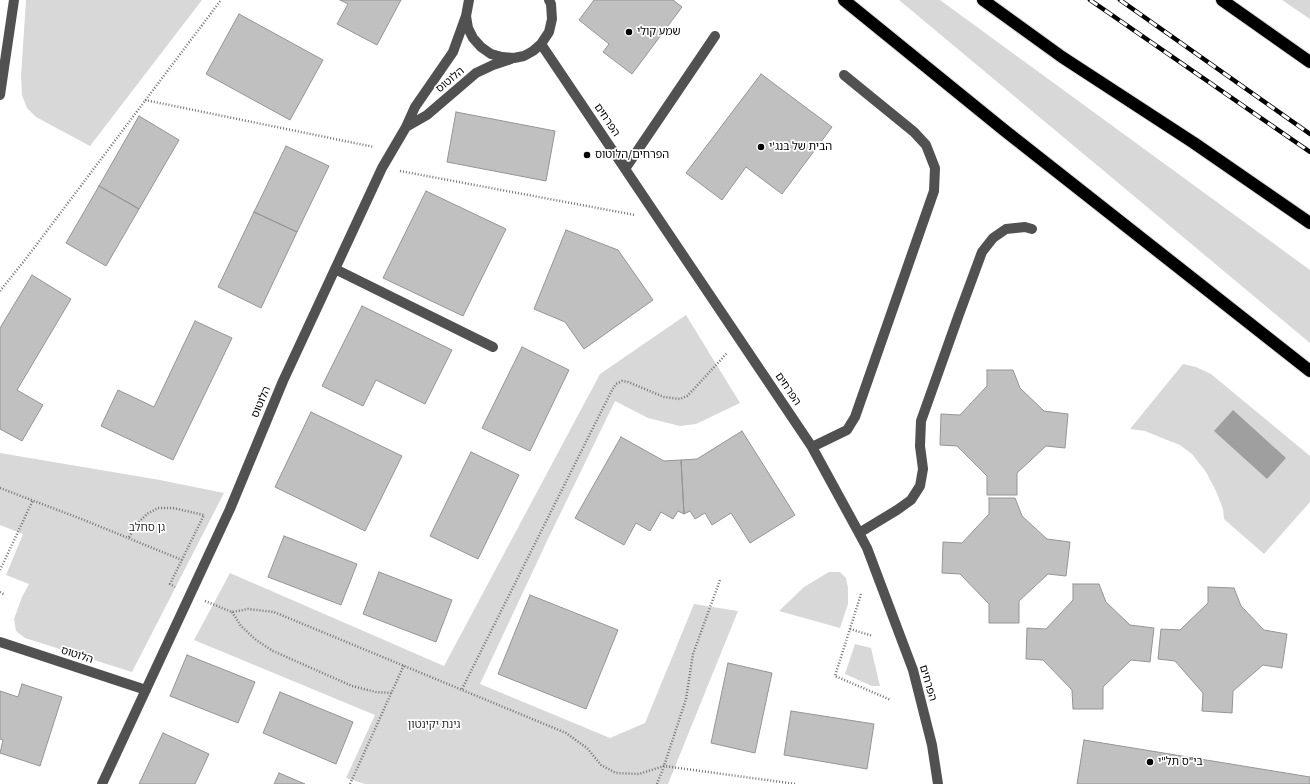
<!DOCTYPE html>
<html>
<head>
<meta charset="utf-8">
<style>
	body { margin:0 }
	canvas { display:block; background:#fff }
</style>
</head>
<body>
<canvas width="1310" height="784"></canvas>
<script>
const g = document.querySelector('canvas').getContext('2d');
g.lineJoin = 'round';
function fill(path, color) { g.fillStyle = color; g.fill(path, 'evenodd'); }
const shape = rows => new Path2D(rows.map(r => 'M' + r).join(''));
function strokePath(path, color, width, dash) { g.strokeStyle = color; g.lineWidth = width; g.lineCap = dash ? 'butt' : 'round'; g.setLineDash(dash || []); g.stroke(path); }
function drawText(font, color, halo, rows, align = 'center') {
  g.font = font + ' "IBM Plex Sans","Noto Sans Hebrew",sans-serif'; g.lineWidth = 3.5; g.setLineDash([]); g.textBaseline = 'middle'; g.strokeStyle = halo; g.fillStyle = color; for (const [text, x, y, turn = 0] of rows) {
    g.save(); g.translate(x, y); g.rotate((+turn || 0) * Math.PI / 180); g.textAlign = isNaN(turn) ? turn : align; if (halo) g.strokeText(text, 0, 0); g.fillText(text, 0, 0); g.restore();
  }
}
const green = shape([
	[26,0,202,0,90,146,36,117,27,108,22,95,21,76],
	[899,0,940,0,1310,270,1310,343],
	[1282,0,1310,0,1310,19],
	[686,315,740,403,696,424,680,426,648,418,615,401,547,541,480,684,610,738,645,723,694,604,738,611,668,784,365,784,346,778,375,715,194,640,230,573,444,666,600,374],
	[1183,364,1196,367,1211,374,1310,456,1310,502,1264,554,1224,519,1223,509,1216,491,1206,472,1192,454,1180,445,1162,438,1145,431,1130,429],
	[0,453,160,480,224,493,132,672,25,638,16,631,14,619,22,597,29,584,6,575,23,534,0,525],
	[829,572,840,572,846,578,848,588,848,604,840,628,779,611,804,587],
	[855,644,871,648,880,686,872,686,845,674]
]);
const water = shape([
	[1233,410,1286,458,1267,479,1214,431]
]);
const building = shape([
	[340,0,401,0,377,45,337,24,348,4,340,0],
	[594,0,673,0,682,7,632,74,603,52,609,44,579,20,594,0],
	[239,14,323,60,290,120,206,74,239,14],
	[761,74,832,127,782,194,746,167,722,200,686,173,761,74],
	[456,112,555,131,546,181,447,162,456,112],
	[139,116,179,140,139,209,99,186,139,116],
	[286,146,329,166,297,232,254,212,286,146],
	[99,186,139,209,106,266,66,243,99,186],
	[426,191,506,229,463,316,383,278,426,191],
	[254,212,297,232,261,308,218,287,254,212],
	[566,230,618,250,653,300,584,349,565,322,534,309,566,230],
	[32,275,71,299,17,390,43,405,22,441,0,429,0,328,32,275],
	[362,306,452,350,425,404,376,380,363,406,322,386,362,306],
	[195,321,232,338,173,460,101,426,118,390,154,407,195,321],
	[522,347,569,370,530,451,482,428,522,347],
	[987,370,1013,370,1020,388,1044,411,1068,414,1065,448,1046,446,1017,473,1017,495,987,495,987,476,957,446,940,445,941,414,960,415,987,386,987,370],
	[311,412,402,456,365,531,275,487,311,412],
	[742,431,795,515,750,543,731,513,712,525,705,513,695,519,690,511,684,514,681,460,697,459,742,431],
	[621,437,664,461,681,460,684,514,678,511,673,519,661,512,650,531,636,523,624,545,575,518,621,437],
	[471,452,519,475,478,559,430,536,471,452],
	[989,498,1015,498,1022,516,1047,539,1070,542,1066,576,1048,574,1019,601,1019,623,989,623,989,604,960,574,942,573,943,542,962,543,989,514,989,498],
	[284,536,357,564,341,605,268,577,284,536],
	[379,572,452,600,436,642,363,614,379,572],
	[1073,584,1099,584,1106,602,1130,625,1154,628,1150,662,1131,660,1103,687,1103,709,1073,709,1072,690,1043,660,1026,659,1027,628,1046,629,1073,600,1073,584],
	[1208,587,1234,588,1241,606,1264,630,1287,634,1282,668,1263,665,1233,691,1232,713,1202,711,1203,693,1175,661,1158,659,1161,629,1180,630,1208,603,1208,587],
	[530,595,618,630,586,709,498,674,530,595],
	[187,655,255,682,238,723,170,696,187,655],
	[728,663,772,673,755,753,711,743,728,663],
	[22,684,62,697,40,766,0,753,3,740,0,739,0,691,18,697,22,684],
	[280,692,353,722,336,764,263,733,280,692],
	[791,711,874,724,867,769,784,755,791,711],
	[163,733,209,754,195,784,139,784,163,733],
	[1084,740,1310,777,1310,784,1077,784,1084,740],
	[279,773,305,784,274,784,279,773]
]);
const path = shape([
	[145,100,374,147],
	[400,171,635,215],
	[0,291,28,256,221,0],
	[0,488,84,520,182,560],
	[129,537,138,523,147,514,158,508,173,508,204,515,170,584,175,587],
	[0,570,33,500],
	[0,592,5,595],
	[861,594,835,676,891,700],
	[205,601,232,612,248,609,274,612,566,733,587,748,601,765,616,773,639,774,664,766,796,784],
	[232,612,241,626,256,640,273,651,352,686,376,692,392,693],
	[850,629,873,636],
	[462,689,612,390,616,384,622,381,628,382,664,397,680,399,687,396,693,390,727,353],
	[350,784,404,665],
	[657,784,664,766,686,699,693,654,720,580]
]);
const minor = shape([
	[469,0,466,16,468,28,473,38,481,47,491,54,502,57,514,58,524,56,533,51,541,44,549,32,552,19,551,4,549,0],
	[541,44,812,447,859,533,867,548,913,670,932,745,938,784],
	[0,95,14,0],
	[406,127,427,115,476,73,493,65,511,59],
	[625,169,715,36],
	[335,269,493,347],
	[812,447,847,430,855,417,934,191,935,168,926,145,914,132,844,75],
	[859,533,897,510,911,500,920,486,923,469,920,446,921,421,958,317,982,252,993,238,1006,229,1025,227,1032,229],
	[0,642,146,690],
	[102,784,230,509,283,381,382,168,406,127,415,107,453,52,466,16]
]);
const highway = shape([
	[844,0,1004,130,1310,371],
	[983,0,1062,57,1194,143,1310,223],
	[1222,0,1310,62]
]);
const rail = shape([
	[1090,0,1310,152],
	[1120,0,1310,134]
]);
const markers = [
	[629,32,4,"#000"],
	[761,147,4,"#000"],
	[587,155,4,"#000"],
	[1150,762,4,"#000"]
];
const poiNames = [
	["שמע קולי",637,32],
	["הבית של בנג'י",769,147],
	["הפרחים/הלוטוס",595,155],
	["בי\"ס תל\"י",1158,762]
];
const streetNames = [
	["הלוטוס",450,80,-40],
	["הפרחים",607,120,56],
	["הפרחים",788,389,56],
	["הלוטוס",261,402,-67],
	["הלוטוס",77,655,18],
	["הפרחים",928,683,74]
];
const parkNames = [
	["גן סחלב",147,528],
	["גינת יקינטון",434,725]
];
fill(green, '#d8d8d8');
fill(water, '#9f9f9f');
fill(building, '#c0c0c0');
strokePath(building, '#959595', 1);
strokePath(highway, '#dbdbdb', 14);
strokePath(path, '#737373', 2.5, [1, 2]);
strokePath(minor, '#515151', 10);
strokePath(highway, '#000', 12);
strokePath(rail, '#000', 4.5);
strokePath(rail, '#fff', 3, [9]);
for (const [x, y, r, color] of markers) { const dot = new Path2D(); dot.arc(x, y, r, 0, 2 * Math.PI); g.fillStyle = color; g.fill(dot); strokePath(dot, '#fff', 1.5); }
drawText('11px', '#000', '#fff', poiNames, 'left');
drawText('11px', '#000', '#fff', streetNames);
drawText('11px', '#2f2f2f', '#fff', parkNames);
</script>
</body>
</html>
